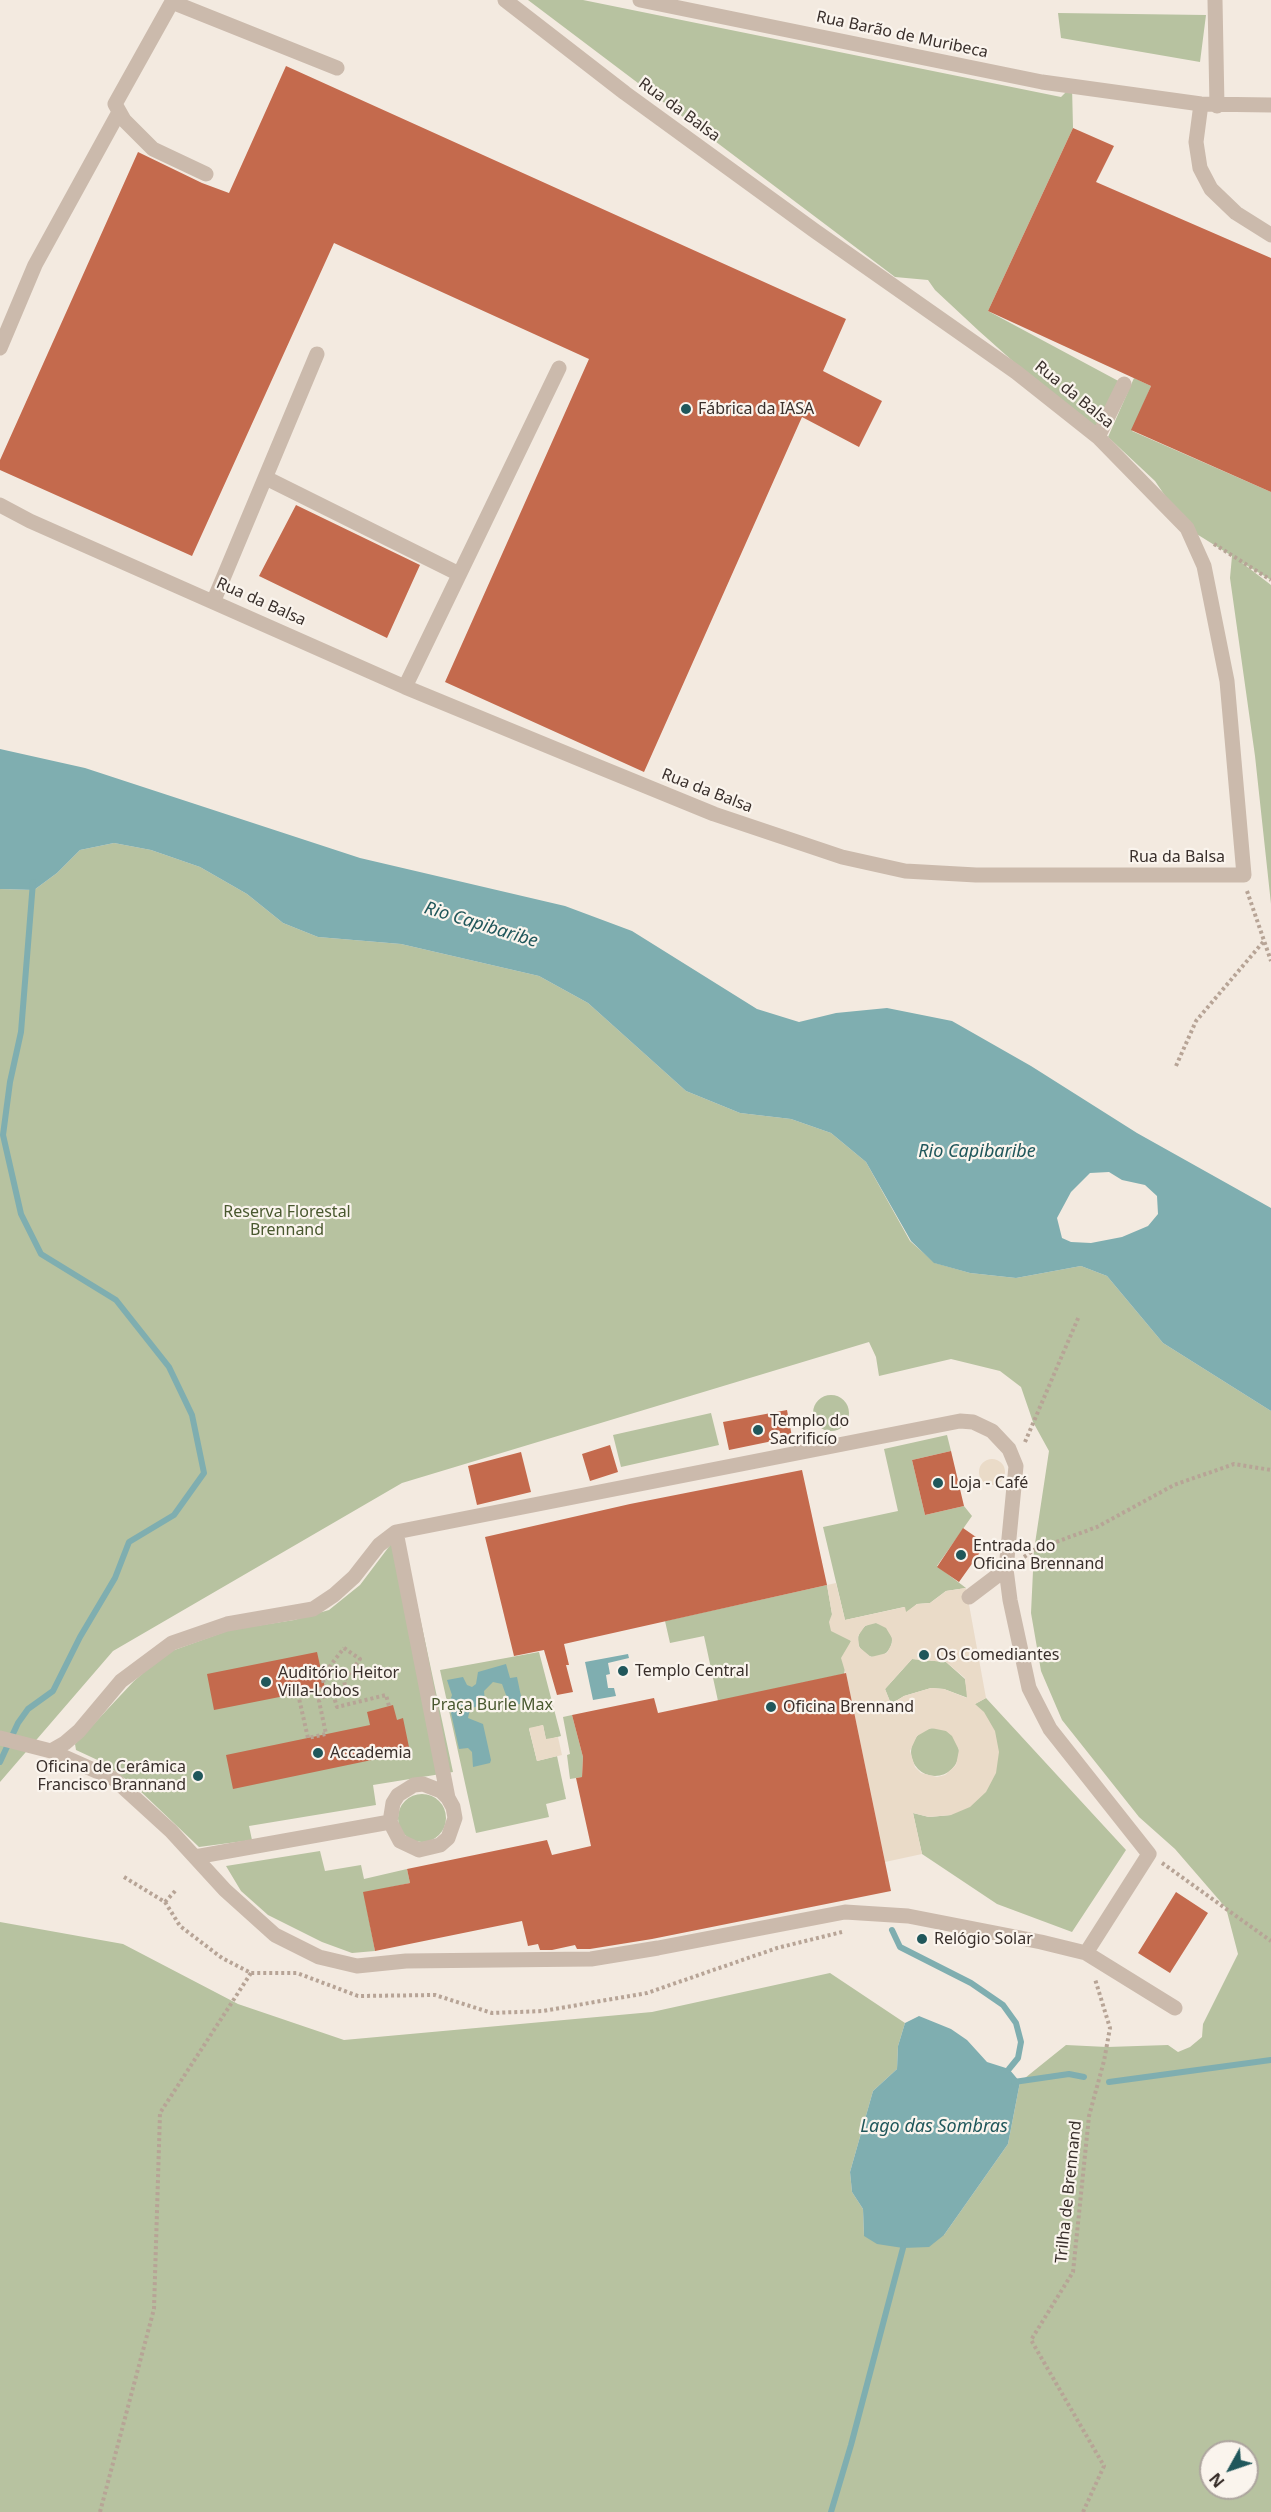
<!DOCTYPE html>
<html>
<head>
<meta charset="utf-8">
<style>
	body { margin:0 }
	#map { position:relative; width:1271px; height:2512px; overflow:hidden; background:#f3eae0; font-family:"Noto Sans",sans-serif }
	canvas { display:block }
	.north { position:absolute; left:1199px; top:2440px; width:60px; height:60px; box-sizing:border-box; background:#faf4ed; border:2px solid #ada59f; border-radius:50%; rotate:230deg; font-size:16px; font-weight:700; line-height:24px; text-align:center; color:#392f2b }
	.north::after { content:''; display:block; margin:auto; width:21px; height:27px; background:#20575b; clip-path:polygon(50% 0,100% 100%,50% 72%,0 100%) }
</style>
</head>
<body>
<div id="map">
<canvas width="1271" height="2512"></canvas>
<div class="north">N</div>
</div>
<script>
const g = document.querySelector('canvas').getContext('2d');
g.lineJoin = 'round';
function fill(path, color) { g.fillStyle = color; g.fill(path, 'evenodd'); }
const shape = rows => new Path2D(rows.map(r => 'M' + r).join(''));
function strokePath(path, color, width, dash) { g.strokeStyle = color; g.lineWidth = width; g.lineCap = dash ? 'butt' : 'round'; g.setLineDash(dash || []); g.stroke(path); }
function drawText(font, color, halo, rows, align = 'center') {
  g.font = font + ' "Noto Sans",sans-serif'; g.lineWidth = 4.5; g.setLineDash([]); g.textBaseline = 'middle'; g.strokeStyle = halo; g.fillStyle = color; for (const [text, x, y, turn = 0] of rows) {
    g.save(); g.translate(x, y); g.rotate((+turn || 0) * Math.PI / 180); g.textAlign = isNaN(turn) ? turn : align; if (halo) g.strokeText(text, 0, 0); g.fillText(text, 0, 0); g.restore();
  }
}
const green = shape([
	[528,0,583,0,1061,97,1072,86,1073,128,988,311,1124,384,1098,437,979,331,935,290,928,280,895,277],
	[1058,13,1206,15,1200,62,1061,38],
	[1134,378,1151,386,1132,431,1271,492,1271,580,1241,562,1271,585,1271,904,1255,756,1230,578,1232,556,1187,528,1155,481,1108,437],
	[114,843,151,850,200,867,247,894,283,923,318,937,401,944,539,976,588,1003,686,1091,740,1113,791,1119,831,1133,866,1162,910,1241,935,1263,970,1273,1016,1278,1081,1266,1107,1276,1163,1343,1271,1411,1271,2512,0,2512,0,1922,123,1944,238,2004,344,2040,652,2012,830,1973,905,2023,898,2046,897,2069,873,2091,850,2172,852,2192,863,2209,864,2236,944,2235,1008,2144,1020,2082,1066,2045,1107,2047,1168,2045,1178,2052,1190,2047,1202,2037,1203,2024,1238,1954,1226,1908,1175,1849,1139,1817,1062,1720,1041,1671,1031,1613,1034,1550,1049,1451,1033,1422,1021,1387,1000,1371,951,1359,879,1376,876,1357,869,1342,402,1483,113,1651,0,1782,0,889,34,890,57,873,80,850],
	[1211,2452,1247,2452,1247,2488,1211,2488],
	'813 1413a18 18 0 1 1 36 0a18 18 0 1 1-36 0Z',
	[711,1413,719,1445,621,1467,613,1435],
	[947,1435,951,1451,912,1460,925,1515,964,1506,972,1516,937,1566,966,1588,946,1591,930,1603,917,1604,906,1613,904,1607,845,1620,823,1527,898,1511,884,1449],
	[403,1538,453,1772,373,1785,376,1805,249,1826,252,1840,199,1847,136,1787,104,1763,76,1750,75,1744,134,1681,166,1653,230,1630,294,1620,329,1610,360,1585,394,1540],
	[827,1585,832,1614,851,1641,844,1674,718,1701,704,1636,670,1643,665,1621],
	'858 1640a17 17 0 1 1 34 0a17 17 0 1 1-34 0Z',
	[539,1652,561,1736,546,1740,543,1725,529,1729,537,1761,557,1756,566,1799,546,1804,549,1817,476,1833,440,1670],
	[912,1659,946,1662,965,1679,968,1698,944,1689,931,1688,904,1696,891,1704,885,1689],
	[986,1698,1126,1850,1072,1932,997,1904,922,1854,913,1813,929,1817,951,1815,975,1704],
	[572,1715,583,1757,582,1777,570,1779,567,1755,570,1754,563,1717],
	'911 1752a24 24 0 1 1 48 0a24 24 0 1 1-48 0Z',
	'398 1818a24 24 0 1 1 48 0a24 24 0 1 1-48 0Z',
	[320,1851,325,1871,361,1865,364,1879,407,1869,410,1883,364,1893,375,1951,352,1953,322,1942,268,1915,241,1891,226,1866]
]);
const plaza = shape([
	'979 1472a13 13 0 1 1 26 0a13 13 0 1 1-26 0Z',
	[836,1583,845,1620,905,1607,906,1612,917,1604,930,1603,946,1591,966,1588,986,1698,975,1704,984,1712,995,1731,999,1752,996,1773,986,1792,970,1807,951,1815,929,1817,913,1813,922,1854,885,1862,847,1678,841,1658,851,1641,831,1631,829,1622,832,1614,827,1585],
	[876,1623,886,1628,892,1638,892,1643,887,1653,871,1657,859,1647,858,1636,865,1626],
	[912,1659,946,1662,965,1678,967,1698,944,1689,931,1688,904,1696,891,1704,885,1689],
	[931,1728,946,1731,952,1736,959,1750,956,1765,945,1775,937,1777,921,1773,915,1767,910,1751,917,1736],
	[543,1725,546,1739,558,1737,562,1755,537,1761,529,1728]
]);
const water = shape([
	[0,749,85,768,360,858,565,906,632,931,757,1009,799,1022,836,1013,887,1008,952,1021,1031,1066,1137,1133,1271,1208,1271,1411,1163,1343,1107,1276,1081,1266,1016,1278,970,1273,934,1263,911,1241,866,1162,831,1133,791,1119,740,1113,686,1091,588,1003,539,976,401,944,318,937,283,923,247,894,200,867,151,850,114,843,80,850,57,873,34,890,0,889],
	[1109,1172,1122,1180,1145,1185,1157,1196,1158,1214,1148,1226,1122,1237,1091,1243,1071,1242,1062,1238,1057,1218,1071,1192,1090,1173],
	[628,1654,629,1658,608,1663,610,1674,606,1675,608,1688,614,1688,616,1696,593,1700,585,1662],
	[506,1664,510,1678,517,1677,522,1701,520,1704,510,1706,502,1684,493,1682,484,1691,485,1703,470,1709,468,1718,483,1724,491,1760,490,1763,473,1767,472,1752,468,1748,459,1749,449,1704,452,1695,447,1680,463,1677,467,1685,472,1687,476,1684,478,1672],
	[919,2016,951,2029,967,2040,987,2062,1009,2069,1020,2082,1008,2144,944,2235,929,2247,903,2248,877,2244,864,2236,863,2209,852,2192,850,2172,873,2091,897,2069,898,2046,905,2023]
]);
const stream = shape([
	[0,1762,18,1723,28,1709,53,1691,80,1637,115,1578,129,1542,174,1515,204,1473,192,1415,169,1367,116,1300,41,1254,21,1214,3,1135,10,1082,21,1032,33,882],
	[892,1930,900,1947,971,1983,1003,2005,1016,2023,1021,2042,1018,2058,1009,2069],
	[1014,2082,1069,2074,1084,2077],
	[1109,2082,1271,2060],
	[831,2512,851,2445,903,2248]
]);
const building = shape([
	[286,66,846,319,823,371,882,401,859,447,802,417,644,772,445,682,589,359,334,243,192,556,0,470,0,460,138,152,202,183,229,193],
	[1073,128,1114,146,1096,182,1271,258,1271,492,1131,430,1151,386,988,311],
	[296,505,420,565,387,638,259,576],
	[787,1410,792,1437,729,1450,723,1422],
	[610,1445,618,1472,590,1481,582,1454],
	[951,1451,964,1506,925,1515,912,1460],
	[521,1452,531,1492,477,1505,468,1466],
	[802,1470,827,1585,564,1644,569,1665,566,1665,573,1692,557,1695,544,1650,514,1656,485,1537,630,1504],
	[963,1528,986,1544,959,1582,937,1567],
	[317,1652,325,1688,214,1710,207,1674],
	[846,1673,891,1891,652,1939,590,1949,577,1949,575,1945,552,1950,540,1950,538,1944,528,1946,522,1921,375,1951,363,1892,410,1883,407,1869,547,1840,552,1855,591,1846,576,1778,582,1777,583,1757,572,1715,654,1698,658,1713],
	[393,1705,397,1720,403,1718,410,1752,233,1789,226,1755,370,1725,367,1712],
	[1176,1892,1208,1913,1170,1973,1138,1953]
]);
const path = shape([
	[1214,544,1271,580],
	[1247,891,1271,961],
	[1176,1066,1196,1021,1264,941],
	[1025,1442,1079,1316],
	[1024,1557,1034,1550,1097,1527,1174,1485,1234,1464,1271,1470],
	[344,1648,360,1659,344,1681,346,1690,323,1697,319,1701,326,1734,308,1738,298,1694,325,1688,322,1676,344,1648],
	[333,1694,337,1707,386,1695,389,1706],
	[1162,1863,1271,1941],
	[124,1877,165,1902,177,1889],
	[165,1902,180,1926,222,1958,251,1973,297,1973,358,1996,435,1995,492,2013,543,2011,647,1993,777,1948,842,1932],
	[100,2512,154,2309,160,2113,251,1973],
	[1083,2512,1104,2466,1031,2340,1073,2272,1089,2116,1104,2061,1110,2028,1095,1979]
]);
const minor = shape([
	[173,0,115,104,124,120,153,149,206,174],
	[640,0,1042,82,1201,104,1271,105],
	[1215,0,1217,106],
	[172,2,337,68],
	[1201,104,1196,142,1200,168,1211,189,1236,213,1271,235],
	[0,348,35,265,119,112],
	[1098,437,1124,384],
	[266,478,459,574],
	[0,505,30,521,405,687,582,760,714,814,842,857,905,871,976,875,1244,875,1227,681,1204,566,1187,528,1098,437,1016,372,815,231,625,93,505,0],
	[214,600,317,354],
	[405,687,559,368],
	[396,1532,448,1798,453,1807,455,1818,448,1838,440,1845,419,1850,400,1841,390,1822,393,1803,398,1795,414,1785,423,1784,441,1791,448,1798],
	[969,1597,1006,1569],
	[0,1738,51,1751,114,1779,171,1831,225,1890,275,1935,319,1957,357,1966,406,1961,591,1959,658,1948,845,1912,908,1916,1041,1942,1086,1953,1149,1854,1050,1729,1029,1688,1010,1600,1006,1569,1016,1466,1009,1449,992,1431,973,1422,960,1421,396,1532,379,1545,354,1577,334,1595,313,1609,227,1624,172,1643,121,1681,79,1731,65,1743,51,1751],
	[195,1857,390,1822],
	[1086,1953,1175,2008]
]);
const markers = [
	[686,409,6,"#20575b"],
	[758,1430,6,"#20575b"],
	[938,1483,6,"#20575b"],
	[961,1555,6,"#20575b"],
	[924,1655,6,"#20575b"],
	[623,1671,6,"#20575b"],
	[266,1682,6,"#20575b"],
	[771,1707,6,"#20575b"],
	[318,1753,6,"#20575b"],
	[198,1776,6,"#20575b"],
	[922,1939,6,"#20575b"]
];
const streetNames = [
	["Rua Barão de Muribeca",902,35,12],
	["Rua da Balsa",679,110,36],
	["Rua da Balsa",1074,395,39],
	["Rua da Balsa",261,602,24],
	["Rua da Balsa",707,791,21],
	["Rua da Balsa",1177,857],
	["Trilha de Brennand",1069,2192,-84]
];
const poiNames = [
	["Fábrica da IASA",698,409],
	["Templo do",770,1421],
	["Sacrificío",770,1439],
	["Loja - Café",950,1483],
	["Entrada do",973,1546],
	["Oficina Brennand",973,1564],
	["Os Comediantes",936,1655],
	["Templo Central",635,1671],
	["Auditório Heitor",278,1673],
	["Villa-Lobos",278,1691],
	["Oficina Brennand",783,1707],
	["Accademia",330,1753],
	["Oficina de Cerâmica",186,1767,"right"],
	["Francisco Brannand",186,1785,"right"],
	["Relógio Solar",934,1939]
];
const parkNames = [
	["Reserva Florestal",287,1212],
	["Brennand",287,1230],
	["Praça Burle Max",492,1705]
];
const waterNames = [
	["Rio Capibaribe",481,925,17],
	["Rio Capibaribe",977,1152],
	["Lago das Sombras",934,2127]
];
fill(green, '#b7c2a0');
fill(plaza, '#eadbc8');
fill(water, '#7faeb0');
strokePath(stream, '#7faeb0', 6);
fill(building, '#c46a4d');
strokePath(path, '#b7a496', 4, [3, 3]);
strokePath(minor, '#cbbaac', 15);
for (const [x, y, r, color] of markers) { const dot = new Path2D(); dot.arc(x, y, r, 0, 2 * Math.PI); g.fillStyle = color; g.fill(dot); strokePath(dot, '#faf4ed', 2); }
drawText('16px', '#392f2b', '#faf4ed', streetNames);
drawText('16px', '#392f2b', '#faf4ed', poiNames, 'left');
drawText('16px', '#49582f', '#faf4ed', parkNames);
drawText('italic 18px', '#20575b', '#faf4ed', waterNames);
</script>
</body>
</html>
